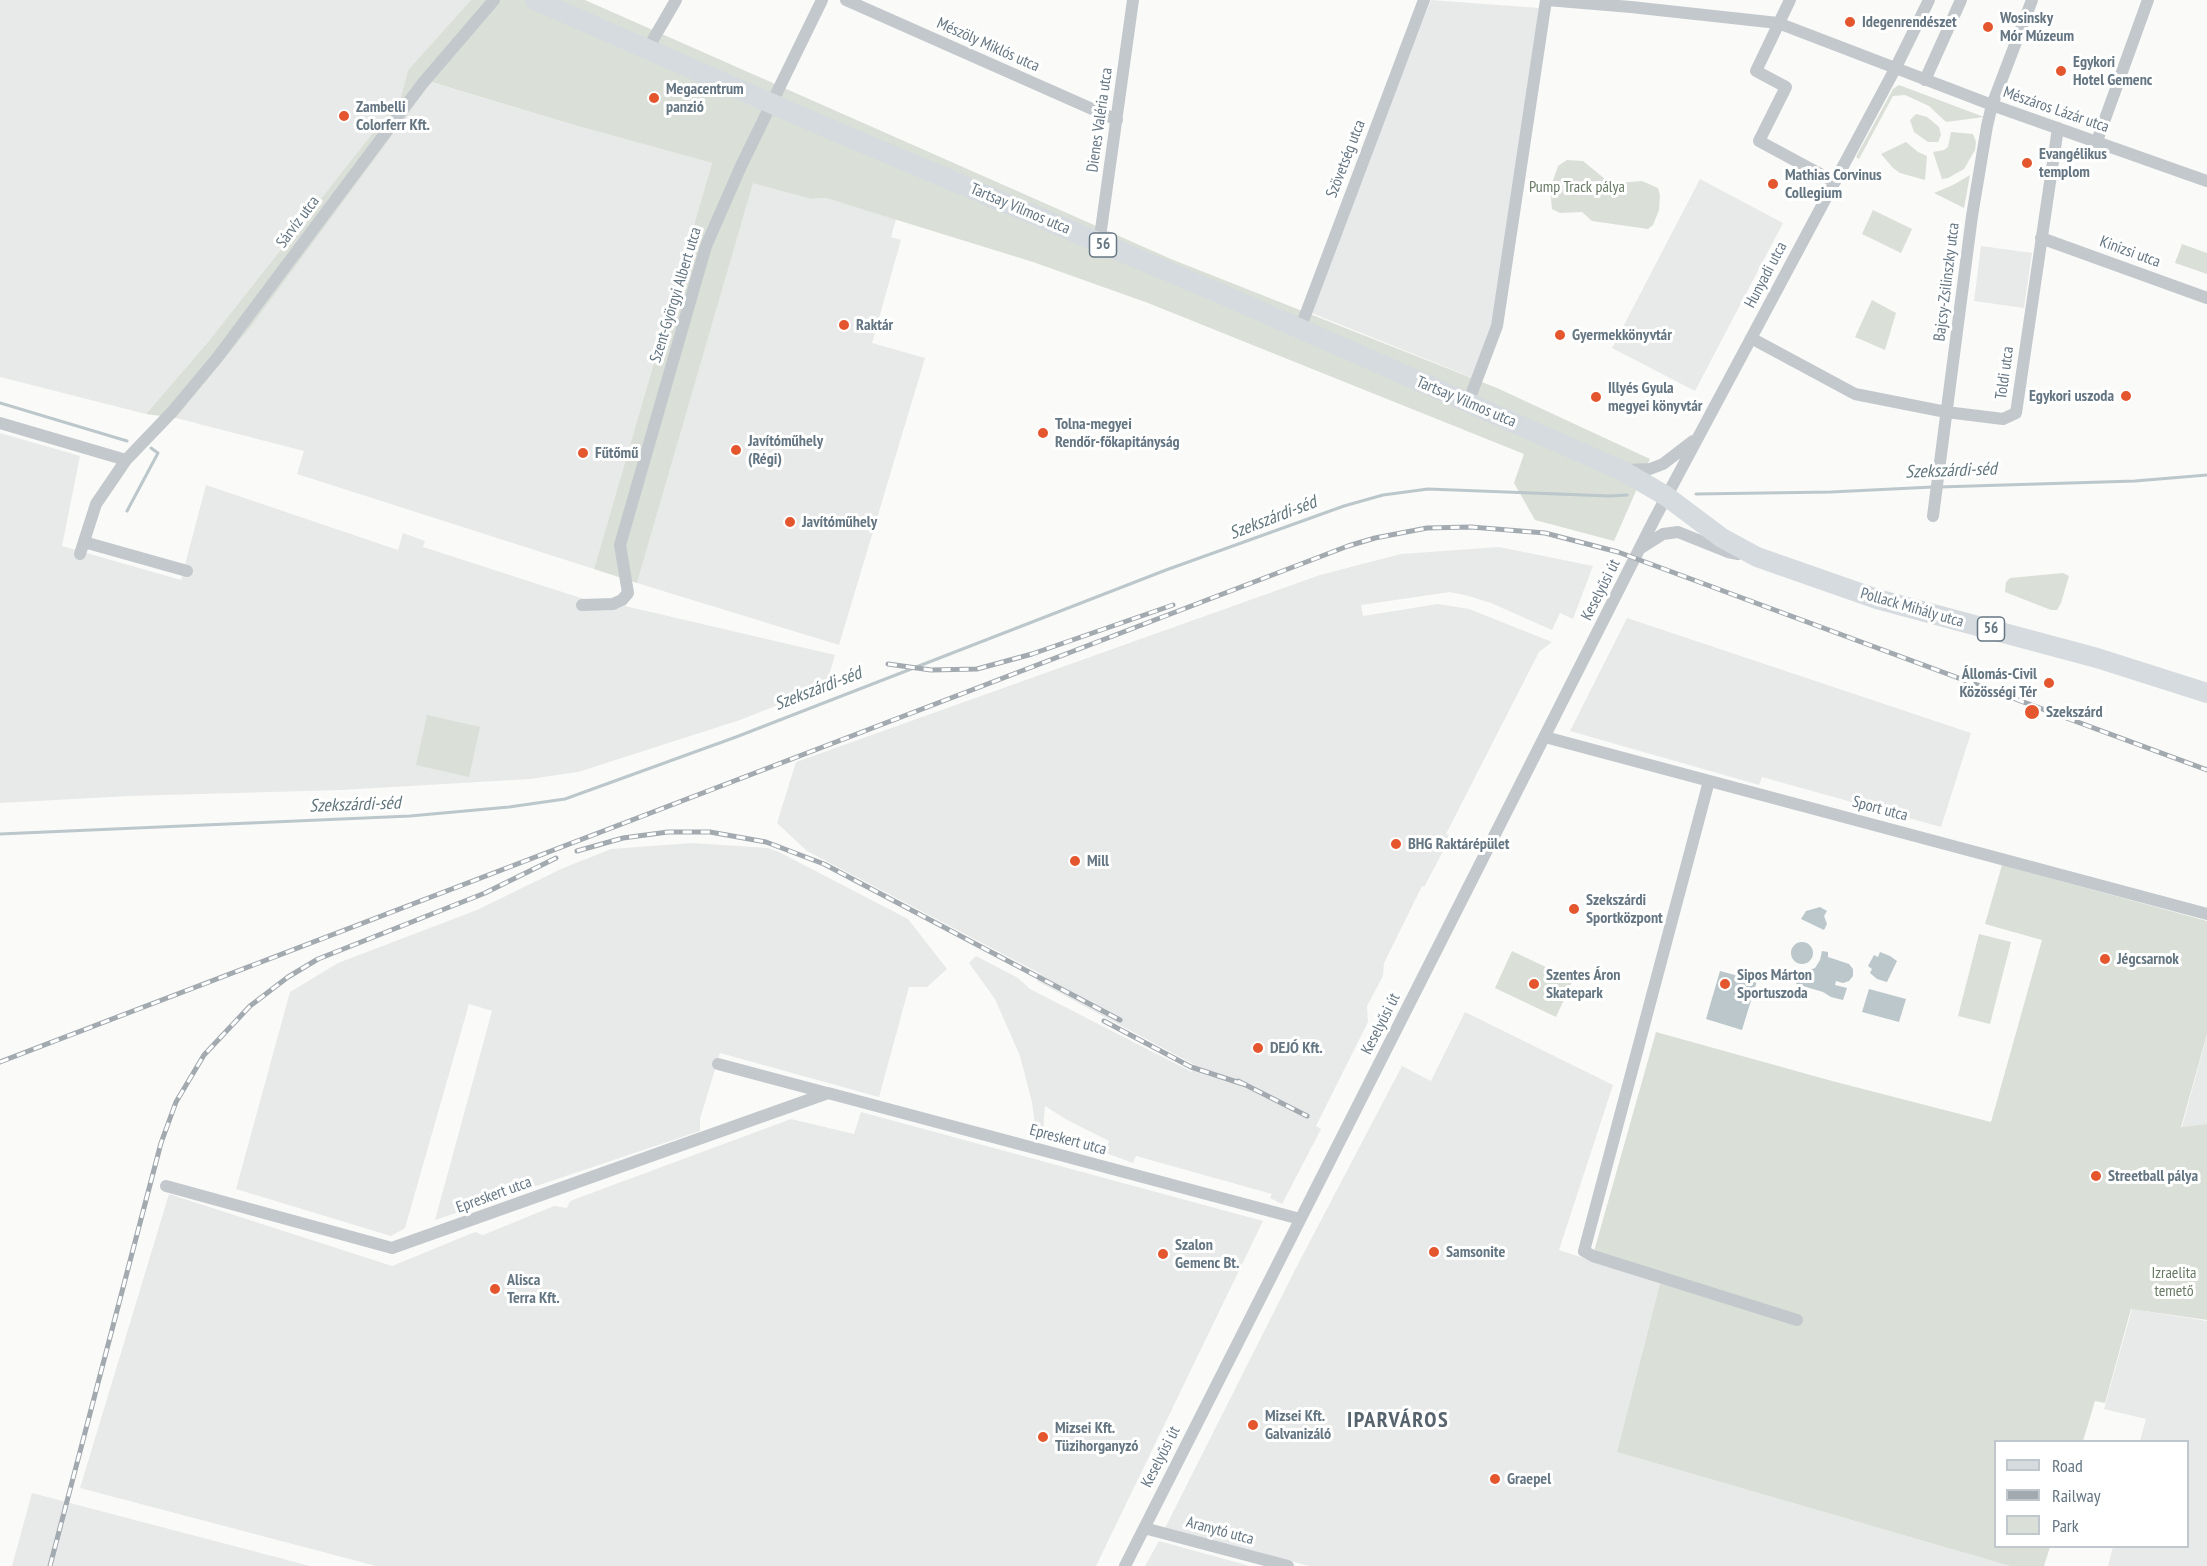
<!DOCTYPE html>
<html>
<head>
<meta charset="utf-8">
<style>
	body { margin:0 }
	#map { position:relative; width:2207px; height:1566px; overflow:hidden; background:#fafaf8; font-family:"PT Sans Narrow",sans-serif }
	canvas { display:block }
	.legend { position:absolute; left:1994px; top:1440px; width:195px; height:108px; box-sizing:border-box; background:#fff; border:2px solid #c1c8cd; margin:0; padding:8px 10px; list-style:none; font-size:18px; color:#657683 }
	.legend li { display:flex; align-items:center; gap:12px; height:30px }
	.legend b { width:30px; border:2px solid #c1c8cd }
</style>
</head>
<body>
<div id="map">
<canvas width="2207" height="1566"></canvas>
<ul class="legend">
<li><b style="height:8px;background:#d6dbdf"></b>Road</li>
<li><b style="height:8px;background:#a2aab0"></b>Railway</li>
<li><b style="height:16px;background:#dadfd7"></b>Park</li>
</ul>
</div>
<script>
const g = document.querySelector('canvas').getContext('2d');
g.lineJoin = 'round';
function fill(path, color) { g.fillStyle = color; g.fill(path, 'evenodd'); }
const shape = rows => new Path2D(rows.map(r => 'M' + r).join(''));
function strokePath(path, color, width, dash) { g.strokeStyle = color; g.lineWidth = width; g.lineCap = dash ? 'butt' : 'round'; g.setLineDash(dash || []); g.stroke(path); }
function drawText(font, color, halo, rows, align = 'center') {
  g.font = font + ' "PT Sans Narrow",sans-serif'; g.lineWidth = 6; g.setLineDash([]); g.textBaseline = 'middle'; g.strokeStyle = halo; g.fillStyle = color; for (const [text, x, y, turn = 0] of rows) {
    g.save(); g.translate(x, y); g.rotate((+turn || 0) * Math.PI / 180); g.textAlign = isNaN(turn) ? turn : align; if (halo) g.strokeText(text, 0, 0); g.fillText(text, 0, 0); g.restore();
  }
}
const built = shape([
	[0,0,471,0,408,70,401,97,208,342,146,414,0,377],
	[1431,0,1539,8,1492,330,1473,378,1309,312],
	[430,82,574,125,712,163,594,569,297,474,304,451,176,418,253,324],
	[1700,179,1783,223,1695,391,1612,348],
	[753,182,811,199,826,198,896,219,891,237,901,240,872,343,925,358,839,645,637,583],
	[1981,246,2032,253,2024,308,1974,301],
	[0,433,80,456,62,546,181,580,206,485,398,550,403,533,425,541,423,547,615,609,625,606,835,655,826,686,740,720,578,772,530,779,341,790,129,796,0,803],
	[1499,547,1593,566,1573,619,1560,613,1552,630,1491,603,1469,596,1450,592,1361,605,1363,616,1438,604,1469,609,1552,642,1539,652,1446,834,1450,836,1447,844,1424,887,1422,886,1384,963,1383,976,1367,1006,1368,1022,1316,1126,1321,1129,1282,1204,1270,1198,1272,1194,1136,1156,1133,1163,1106,1153,1109,1141,1067,1120,1045,1106,1043,1133,1036,1134,1032,1102,1020,1056,995,999,969,963,976,956,1018,978,1030,989,1192,1072,1195,1065,1037,981,1041,974,807,851,777,823,796,762,1320,575,1401,554],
	[1627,618,1971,733,1941,827,1762,777,1759,785,1570,731],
	[692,843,768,848,779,852,908,919,947,969,927,987,909,987,879,1097,720,1053,700,1119,700,1131,435,1220,492,1011,469,1004,405,1228,391,1236,236,1189,290,992,338,963,477,910,561,869,611,849],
	[1465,1012,1613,1085,1559,1250,1660,1283,1617,1452,2010,1566,1309,1566,1165,1528,1297,1266,1402,1066,1431,1081],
	[2207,1035,2207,1124,2182,1127],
	[861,1112,1263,1221,1096,1566,376,1566,80,1488,169,1194,392,1266,475,1232,483,1235,554,1206,567,1208,570,1201,791,1119,854,1134],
	[2132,1309,2207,1321,2207,1566,2108,1566,2113,1547,2188,1546,2188,1442,2140,1441,2146,1419,2104,1409],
	[32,1493,211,1540,310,1566,12,1566],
	[1159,1541,1250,1566,1145,1566]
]);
const green = shape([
	[471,0,585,0,1171,259,1497,388,1650,459,1614,541,1535,520,1514,483,1524,454,1148,303,1033,262,826,198,811,199,753,183,637,583,594,569,712,163,574,125,431,82,253,324,176,418,146,414,208,342,401,97,408,70],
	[1899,85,1984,117,1946,122,1929,106,1905,95,1893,96,1859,159,1856,157,1893,89],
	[1916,114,1927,117,1939,127,1941,135,1938,142,1928,142,1914,132,1910,120],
	[1951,132,1973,134,1976,142,1975,150,1964,169,1948,178,1942,179,1933,152,1944,150,1948,147],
	[1906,142,1918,152,1927,156,1925,180,1900,173,1893,168,1881,154],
	[1567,160,1583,161,1605,179,1617,183,1642,181,1658,188,1660,195,1659,210,1653,225,1648,229,1592,221,1582,212,1560,213,1552,209,1550,189,1558,166],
	[1970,175,1964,208,1934,193,1953,185],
	[1873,210,1912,229,1901,253,1862,234],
	[2182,244,2207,253,2207,274,2175,263],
	[1872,300,1896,313,1885,350,1855,337],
	[2063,573,2069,576,2061,603,2057,610,2051,610,2005,592,2006,582,2010,578],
	[427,715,480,727,469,777,416,765],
	[2002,865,2207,921,2207,1034,2181,1127,2207,1124,2207,1320,2131,1309,2105,1403,2095,1401,2083,1441,1996,1442,1996,1546,2050,1547,2044,1566,2010,1566,1617,1452,1660,1283,1591,1262,1656,1032,1832,1081,1991,1122,2042,940,1985,924],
	[1979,934,2011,942,1990,1024,1958,1016],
	[1512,951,1573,980,1556,1017,1495,988]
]);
const water = shape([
	[1820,907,1827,911,1824,916,1827,924,1824,930,1801,919,1806,911],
	'1791 953a11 11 0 1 1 22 0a11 11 0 1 1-22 0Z',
	[1822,951,1828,952,1828,957,1849,964,1853,969,1853,976,1849,981,1843,983,1836,981,1835,985,1847,988,1843,1000,1831,997,1823,992,1796,984,1797,978,1795,976,1797,969,1806,971,1815,968,1820,960],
	[1880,952,1890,956,1897,961,1887,982,1877,979,1870,973,1872,969,1868,966,1874,955,1878,957],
	[1720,971,1757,981,1742,1030,1706,1019],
	[1869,989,1906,999,1899,1022,1862,1012]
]);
const stream = shape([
	[0,403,127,441],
	[1939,487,2135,481,2207,475],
	[1696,494,1831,492,1933,487],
	[127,511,158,453,151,448],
	[0,834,410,816,509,807,565,799,736,737,1166,570,1344,506,1383,495,1428,489,1610,496,1627,495]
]);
const street = shape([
	[846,0,1117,120],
	[1547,0,1631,7,1778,23,1992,105,2207,181],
	[1790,0,1756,71,1786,87,1759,141,1835,182],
	[647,50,676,0],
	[1925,80,1961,0],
	[2097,141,2148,0],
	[2041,238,2207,298],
	[1099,244,1133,0],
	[1300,329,1424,0],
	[1751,338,1855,394,1946,412,2003,419,2016,413,2058,128],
	[1468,403,1497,326,1546,0],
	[0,423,126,460],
	[1626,470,1650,469,1663,464,1693,441],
	[1933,516,1972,216,1987,126,1992,105,2032,0],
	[84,542,187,571],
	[1641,548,1663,534,1678,532,1728,552,1738,554],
	[80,554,96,504,126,460,172,412,217,358,422,84,494,0],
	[582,605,613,604,622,600,628,593,620,545,706,246,741,166,822,0],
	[1545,737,2207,914],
	[1709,781,1584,1251,1593,1256,1797,1320],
	[718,1064,827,1093],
	[166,1186,392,1248,828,1093,1300,1219],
	[1144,1528,1288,1566],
	[1125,1566,1655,518,1895,69,1929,0]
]);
const primary = shape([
	[535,0,839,133,1219,293,1623,471,1666,496,1722,538,1757,557,1877,599,2097,658,2207,693]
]);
const rail = shape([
	[888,664,931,670,977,669,1032,654,1173,605],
	[577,851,623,838,668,832,710,832,766,842,824,864,1120,1020],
	[1104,1021,1191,1067,1246,1085],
	[0,1062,1348,546,1375,538,1427,528,1471,527,1545,533,1618,552,2207,770],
	[1238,1081,1307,1116],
	[50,1566,161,1143,176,1102,204,1055,250,1006,288,977,318,959,485,893,556,858]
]);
const markers = [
	[1850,22,6,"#e4572e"],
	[1988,27,6,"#e4572e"],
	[2061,71,6,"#e4572e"],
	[654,98,6,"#e4572e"],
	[344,116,6,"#e4572e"],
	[2027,163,6,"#e4572e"],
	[1773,184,6,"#e4572e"],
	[844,325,6,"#e4572e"],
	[1560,335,6,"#e4572e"],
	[2126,396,6,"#e4572e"],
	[1596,397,6,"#e4572e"],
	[1043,433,6,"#e4572e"],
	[736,450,6,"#e4572e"],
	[583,453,6,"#e4572e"],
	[790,522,6,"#e4572e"],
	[2049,683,6,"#e4572e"],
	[2032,712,8,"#e4572e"],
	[1396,844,6,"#e4572e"],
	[1075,861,6,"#e4572e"],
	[1574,909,6,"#e4572e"],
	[2105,959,6,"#e4572e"],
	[1534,984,6,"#e4572e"],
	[1725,984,6,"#e4572e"],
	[1258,1048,6,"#e4572e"],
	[2096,1176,6,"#e4572e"],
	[1434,1252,6,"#e4572e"],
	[1163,1254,6,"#e4572e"],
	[495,1289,6,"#e4572e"],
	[1253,1425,6,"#e4572e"],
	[1043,1437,6,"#e4572e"],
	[1495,1479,6,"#e4572e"]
];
const shields = [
	[1103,245,27],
	[1991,629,27]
];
const shieldNames = [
	["56",1103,245],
	["56",1991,629]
];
const poiNames = [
	["Wosinsky",2000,18],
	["Mór Múzeum",2000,36],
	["Idegenrendészet",1862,22],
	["Egykori",2073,62],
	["Hotel Gemenc",2073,80],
	["Megacentrum",666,89],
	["panzió",666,107],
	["Zambelli",356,107],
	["Colorferr Kft.",356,125],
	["Evangélikus",2039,154],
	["templom",2039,172],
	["Mathias Corvinus",1785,175],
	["Collegium",1785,193],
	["Raktár",856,325],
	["Gyermekkönyvtár",1572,335],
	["Illyés Gyula",1608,388],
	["megyei könyvtár",1608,406],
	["Egykori uszoda",2114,396,"right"],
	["Tolna-megyei",1055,424],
	["Rendőr-főkapitányság",1055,442],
	["Javítóműhely",748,441],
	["(Régi)",748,459],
	["Fűtőmű",595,453],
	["Javítóműhely",802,522],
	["Állomás-Civil",2037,674,"right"],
	["Közösségi Tér",2037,692,"right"],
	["Szekszárd",2046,712],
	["BHG Raktárépület",1408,844],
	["Mill",1087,861],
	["Szekszárdi",1586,900],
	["Sportközpont",1586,918],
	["Jégcsarnok",2117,959],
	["Szentes Áron",1546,975],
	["Skatepark",1546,993],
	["Sipos Márton",1737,975],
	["Sportuszoda",1737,993],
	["DEJÓ Kft.",1270,1048],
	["Streetball pálya",2108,1176],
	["Szalon",1175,1245],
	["Gemenc Bt.",1175,1263],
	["Samsonite",1446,1252],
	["Alisca",507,1280],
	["Terra Kft.",507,1298],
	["Mizsei Kft.",1265,1416],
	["Galvanizáló",1265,1434],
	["Mizsei Kft.",1055,1428],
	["Tüzihorganyzó",1055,1446],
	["Graepel",1507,1479]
];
const streetNames = [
	["Mészöly Miklós utca",988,45,24],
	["Mészáros Lázár utca",2056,110,19],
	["Dienes Valéria utca",1100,120,-82],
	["Szövetség utca",1346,159,-69],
	["Tartsay Vilmos utca",1020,209,23],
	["Sárvíz utca",298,222,-53],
	["Kinizsi utca",2130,252,20],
	["Hunyadi utca",1766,275,-62],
	["Bajcsy-Zsilinszky utca",1947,282,-83],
	["Szent-Györgyi Albert utca",676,295,-73],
	["Toldi utca",2005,373,-82],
	["Tartsay Vilmos utca",1466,402,23],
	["Keselyűsi út",1601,590,-63],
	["Pollack Mihály utca",1912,608,16],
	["Sport utca",1880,809,15],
	["Keselyűsi út",1381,1024,-63],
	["Epreskert utca",1068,1140,15],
	["Epreskert utca",494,1195,-20],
	["Keselyűsi út",1161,1457,-63],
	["Aranytó utca",1220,1531,15]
];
const parkNames = [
	["Pump Track pálya",1577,187],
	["Izraelita",2174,1273],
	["temető",2174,1291]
];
const waterNames = [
	["Szekszárdi-séd",1951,471,-2],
	["Szekszárdi-séd",1273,518,-21],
	["Szekszárdi-séd",818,689,-21],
	["Szekszárdi-séd",355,805,-2]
];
const districtNames = [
	["IPARVÁROS",1398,1421]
];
fill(built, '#e8e9e9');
fill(green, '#dadfd7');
fill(water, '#bbc7cb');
strokePath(stream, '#bbc7cb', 3);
strokePath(street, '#c3c8cc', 12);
strokePath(primary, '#d6dbdf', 20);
strokePath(rail, '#a2aab0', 5);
strokePath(rail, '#fff', 3, [9]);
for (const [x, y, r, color] of markers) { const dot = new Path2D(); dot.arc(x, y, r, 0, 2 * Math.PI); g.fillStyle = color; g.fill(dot); strokePath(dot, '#fff', 2); }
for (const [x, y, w] of shields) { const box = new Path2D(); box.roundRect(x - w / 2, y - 12, w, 24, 4.5); g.fillStyle = '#fff'; g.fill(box); strokePath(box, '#657683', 1.5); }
drawText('bold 15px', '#657683', null, shieldNames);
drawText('bold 16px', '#657683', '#fff', poiNames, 'left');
drawText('16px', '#657683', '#fff', streetNames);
drawText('16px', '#687a64', '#fff', parkNames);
drawText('italic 18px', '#60757c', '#fff', waterNames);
g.letterSpacing = '1.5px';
drawText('bold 22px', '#57646e', '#fff', districtNames);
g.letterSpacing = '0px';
</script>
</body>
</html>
